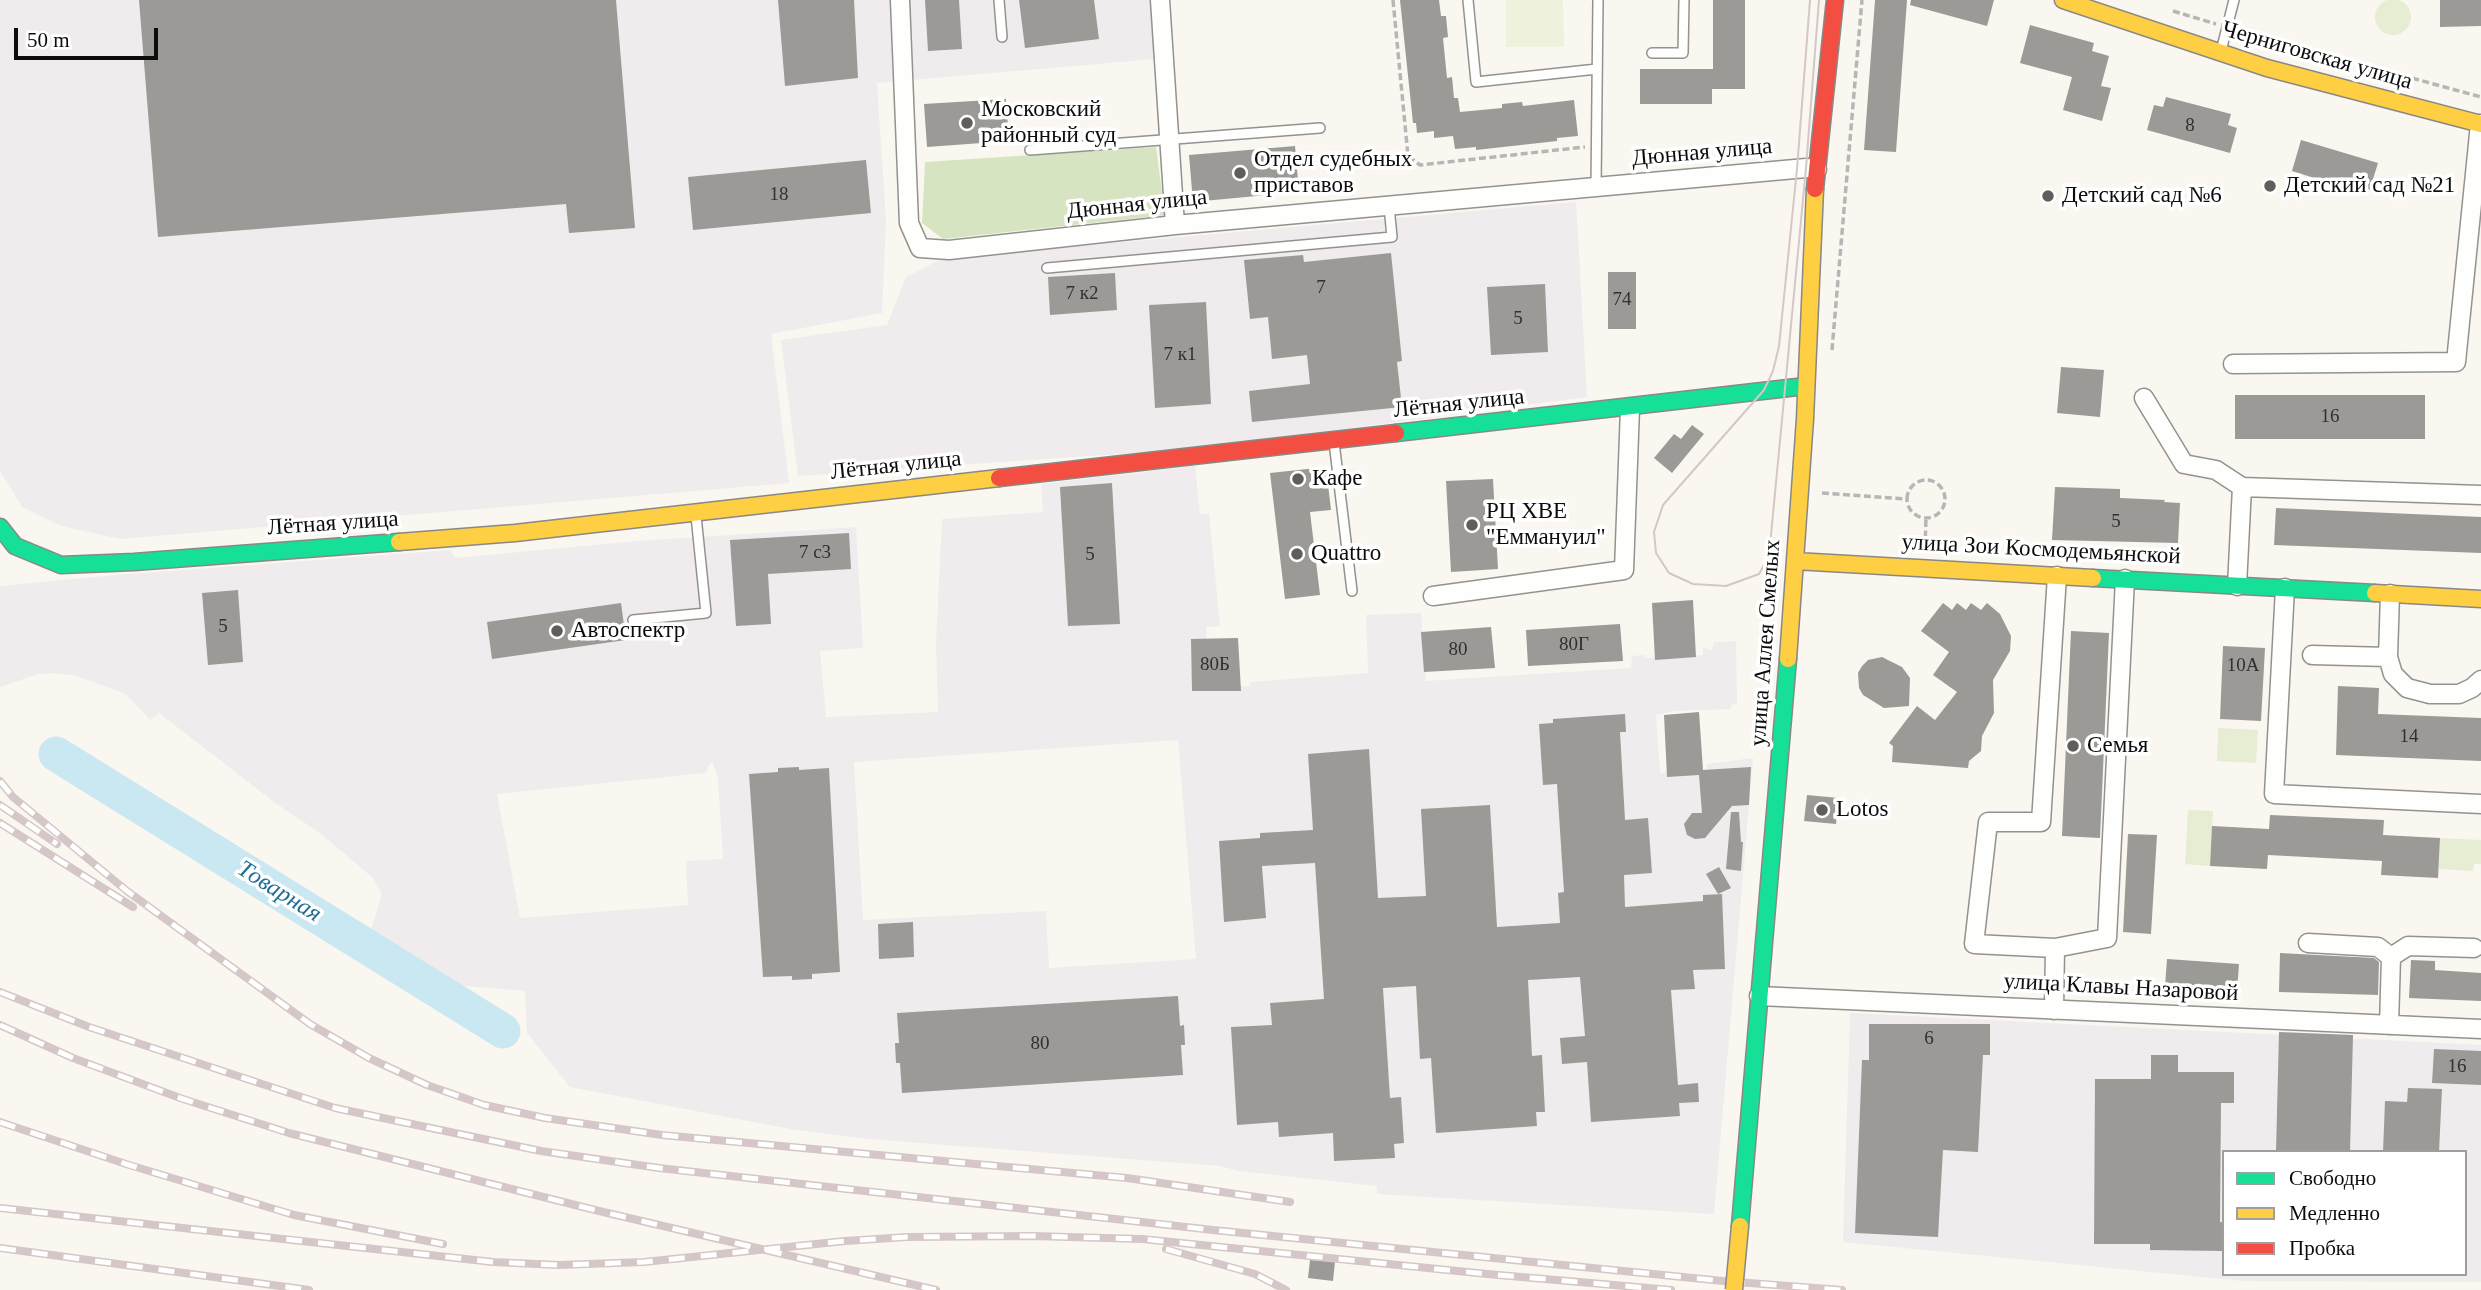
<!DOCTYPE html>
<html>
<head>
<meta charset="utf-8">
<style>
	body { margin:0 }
	#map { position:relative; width:2481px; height:1290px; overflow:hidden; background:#faf7f1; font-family:"Times New Roman",serif }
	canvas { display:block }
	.legend { position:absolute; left:2222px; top:1150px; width:245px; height:126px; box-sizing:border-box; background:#fff; border:2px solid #9e9e9e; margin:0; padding:9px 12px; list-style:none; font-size:21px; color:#0c0c0c }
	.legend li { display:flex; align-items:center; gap:14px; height:35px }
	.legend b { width:35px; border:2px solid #9e9e9e }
	.scale { position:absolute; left:14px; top:28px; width:144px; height:32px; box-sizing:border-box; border:4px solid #0c0c0c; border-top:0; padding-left:9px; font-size:21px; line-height:24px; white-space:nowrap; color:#0c0c0c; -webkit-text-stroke:5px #fff; paint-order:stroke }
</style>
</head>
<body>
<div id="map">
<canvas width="2481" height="1290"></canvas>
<ul class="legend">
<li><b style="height:9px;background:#16e098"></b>Свободно</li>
<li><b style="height:9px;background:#ffcf43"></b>Медленно</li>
<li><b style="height:9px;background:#f24e42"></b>Пробка</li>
</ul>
<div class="scale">50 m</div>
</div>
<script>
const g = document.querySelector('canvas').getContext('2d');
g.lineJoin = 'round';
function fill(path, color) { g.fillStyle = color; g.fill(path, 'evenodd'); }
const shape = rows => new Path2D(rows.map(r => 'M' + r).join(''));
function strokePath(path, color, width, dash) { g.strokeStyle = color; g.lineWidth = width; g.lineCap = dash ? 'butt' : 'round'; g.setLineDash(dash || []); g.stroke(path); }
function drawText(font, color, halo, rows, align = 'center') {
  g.font = font + ' "Times New Roman",serif'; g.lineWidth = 7; g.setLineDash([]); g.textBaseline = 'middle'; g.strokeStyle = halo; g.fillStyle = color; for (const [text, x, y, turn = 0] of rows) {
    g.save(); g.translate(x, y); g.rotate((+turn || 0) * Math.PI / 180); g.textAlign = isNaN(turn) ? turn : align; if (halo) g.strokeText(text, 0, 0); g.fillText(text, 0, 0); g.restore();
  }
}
const industrial = shape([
	[0,0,1151,0,1155,59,877,83,886,221,882,313,771,334,789,483,120,539,61,526,22,507,0,471],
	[1576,202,1587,397,1191,449,798,476,781,340,887,325,906,277,943,258],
	[1195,466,1200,514,1209,513,1220,626,1206,627,1209,689,1250,686,1251,682,1368,673,1366,615,1421,613,1426,681,1631,668,1632,656,1645,655,1645,658,1703,655,1703,648,1712,650,1714,642,1736,641,1737,704,1732,704,1731,709,1674,711,1656,715,1660,773,1707,769,1707,764,1753,758,1714,1214,1377,1194,1377,1186,1239,1171,1220,1166,868,1139,790,1129,570,1087,527,1033,525,991,452,985,364,954,382,894,373,878,321,834,274,802,159,713,150,720,126,694,77,676,55,673,38,674,0,687,0,586,116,575,451,550,455,558,637,541,856,527,863,648,820,651,826,717,938,712,936,643,942,519,1043,512,1041,484],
	[1178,740,1196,959,1049,968,1046,911,863,920,854,762],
	[712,761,718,778,723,859,686,861,688,905,520,918,497,794,705,773],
	[1850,1013,2481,1045,2481,1282,2243,1281,1843,1242],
	[2224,1152,2465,1152,2465,1274,2224,1274]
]);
const green = shape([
	'2375 17a18 18 0 1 1 36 0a18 18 0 1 1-36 0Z',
	[2218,728,2258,730,2256,763,2217,761],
	[2188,810,2213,811,2210,866,2185,864],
	[2440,838,2481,840,2481,864,2474,864,2473,871,2439,869]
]);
const forest = shape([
	[1156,147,1165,215,943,239,922,223,925,162]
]);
const pitch = shape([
	[1506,0,1563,0,1564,47,1506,47]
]);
const river = shape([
	[56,754,503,1031]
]);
const building = shape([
	[139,0,616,0,635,228,569,233,566,204,158,237],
	[778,0,854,0,858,78,785,86],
	[925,0,959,0,962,49,928,51],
	[1019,0,1094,0,1099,39,1025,48],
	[1400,0,1439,0,1441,16,1446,16,1448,37,1443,38,1447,78,1452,77,1454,98,1458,98,1460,112,1502,108,1502,104,1522,102,1523,106,1574,100,1578,136,1557,138,1557,141,1476,150,1476,147,1455,149,1453,136,1434,138,1434,131,1417,133,1416,123,1413,123],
	[1713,0,1745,0,1745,89,1712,89,1712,104,1640,104,1640,69,1713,69],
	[1875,0,1907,0,1896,152,1864,150],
	[1911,0,1994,0,1987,26,1910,5],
	[2440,0,2481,0,2481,26,2440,27],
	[2030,25,2094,43,2092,51,2109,56,2101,86,2111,88,2102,121,2063,110,2072,77,2020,63],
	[2166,97,2231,114,2228,125,2237,128,2230,153,2147,130,2154,105,2163,107],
	[1006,99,1009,141,927,147,924,104],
	[2301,140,2378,163,2368,195,2292,171],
	[1295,146,1299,192,1193,202,1189,155],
	[866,160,871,213,693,230,688,177],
	[1391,253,1402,361,1397,362,1402,407,1252,422,1249,391,1310,384,1307,355,1272,359,1268,317,1250,319,1244,260,1303,255,1304,262],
	[1608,272,1636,272,1636,329,1608,329],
	[1115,273,1117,310,1050,315,1048,277],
	[1545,284,1548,352,1491,355,1487,287],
	[1206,302,1211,404,1155,408,1149,305],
	[2061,367,2104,370,2100,417,2057,413],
	[2235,395,2425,395,2425,439,2235,439],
	[1692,425,1704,434,1672,473,1654,458,1674,434,1681,439],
	[1326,467,1331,510,1310,512,1320,595,1285,599,1270,473],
	[1493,479,1498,569,1451,572,1446,481],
	[1112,483,1120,624,1068,626,1060,487],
	[2055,487,2120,489,2120,498,2165,500,2164,502,2180,503,2178,543,2052,540],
	[2276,508,2481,517,2481,553,2274,545],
	[849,533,851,569,768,574,771,624,736,626,730,540],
	[238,590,243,662,208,665,202,593],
	[1693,600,1696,657,1655,660,1652,603],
	[621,603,626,640,492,659,487,622],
	[1943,603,1952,610,1957,603,1966,610,1971,603,1981,610,1987,603,2000,614,2011,636,2010,651,1993,680,1994,713,1982,736,1981,751,1969,761,1968,768,1892,762,1893,746,1889,743,1917,706,1935,720,1957,692,1933,675,1949,652,1921,631],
	[1620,624,1623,661,1528,666,1526,630],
	[1491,627,1495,668,1424,672,1421,632],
	[2071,631,2109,633,2100,838,2062,836],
	[1238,638,1241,691,1192,691,1191,639],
	[2223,646,2265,648,2261,721,2220,719],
	[1882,657,1902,667,1910,678,1909,706,1884,708,1863,695,1859,688,1858,673,1862,666,1868,660],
	[2338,686,2379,688,2378,714,2481,718,2481,761,2336,755],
	[1699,712,1703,770,1751,767,1749,805,1732,806,1705,838,1695,839,1687,835,1684,824,1692,813,1702,813,1699,775,1667,777,1664,715],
	[1625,714,1626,732,1620,732,1625,820,1648,818,1652,873,1624,875,1625,907,1703,901,1703,895,1722,894,1725,969,1693,970,1695,989,1671,990,1678,1085,1698,1083,1699,1102,1679,1103,1680,1116,1591,1122,1587,1062,1562,1064,1560,1038,1585,1036,1580,977,1528,980,1532,1056,1542,1055,1545,1112,1536,1112,1537,1126,1436,1133,1431,1058,1420,1059,1416,986,1383,988,1390,1098,1401,1097,1404,1143,1394,1144,1395,1158,1334,1161,1333,1133,1279,1137,1278,1122,1237,1125,1231,1027,1272,1025,1270,1003,1324,999,1315,863,1262,866,1266,918,1224,922,1219,841,1260,838,1260,833,1313,830,1308,754,1369,749,1378,898,1426,896,1421,809,1490,805,1497,927,1560,923,1558,893,1564,892,1557,784,1543,785,1539,724,1553,723,1553,719],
	[799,767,799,770,829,768,840,972,812,974,812,979,792,980,792,976,763,977,749,774,778,772,778,768],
	[1807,795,1839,798,1836,824,1804,821],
	[1731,812,1739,812,1741,842,1743,842,1741,871,1726,869],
	[2270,815,2384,820,2383,835,2440,838,2438,878,2381,875,2382,861,2268,855,2267,869,2210,866,2212,826,2269,829],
	[2128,834,2157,835,2151,934,2123,932],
	[1719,867,1731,888,1718,894,1706,874],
	[913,922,914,957,879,959,878,924],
	[2280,953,2374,958,2379,962,2378,995,2279,992],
	[2167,959,2239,964,2237,992,2165,987],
	[2411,960,2435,961,2435,970,2481,973,2481,1001,2409,998],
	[1178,996,1180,1026,1184,1025,1185,1045,1181,1045,1183,1075,902,1093,900,1063,896,1063,895,1043,899,1043,897,1013],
	[1869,1024,1990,1024,1990,1055,1983,1055,1978,1152,1943,1150,1938,1237,1855,1233,1862,1060,1869,1060],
	[2279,1032,2353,1035,2350,1152,2276,1152],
	[2434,1049,2481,1051,2481,1085,2432,1083],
	[2151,1055,2178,1055,2178,1072,2234,1072,2234,1103,2221,1103,2220,1222,2224,1222,2224,1251,2150,1250,2150,1244,2094,1244,2095,1079,2151,1079],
	[2408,1088,2442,1089,2439,1152,2383,1152,2385,1101,2407,1102],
	[1310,1260,1335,1262,1333,1281,1308,1278]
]);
const path = shape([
	[1393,0,1408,156,1420,165,1585,147],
	[2173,11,2216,24],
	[2240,31,2481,97],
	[1832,350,1862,0],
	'1907 499a19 19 0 1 1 38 0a19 19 0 1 1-38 0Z',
	[1822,493,1907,499],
	[1925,548,1926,518]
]);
const lane = shape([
	[999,0,1002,37],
	[1468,0,1476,82,1597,69],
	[2221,51,2234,0],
	[1652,53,1683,53,1684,0],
	[1030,150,1320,128],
	[1596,187,1598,0],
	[1047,268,1392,237,1389,206],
	[1334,442,1352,591],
	[633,620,706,613,696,516]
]);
const street = shape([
	[900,0,909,223,920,248,949,250,1175,225,1806,168,1817,169],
	[1160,0,1175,225],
	[2233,364,2456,362,2480,124],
	[2144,398,2184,464,2216,470,2242,487],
	[2237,586,2242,487,2481,495],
	[2285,588,2274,794,2481,804],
	[2390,594,2388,657,2393,674,2407,688,2430,694,2459,694,2472,688,2481,680],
	[1433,596,1624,570,1630,408],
	[2312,655,2388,657],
	[2308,943,2378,947,2391,957,2389,1025],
	[2055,948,1974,944,1988,822,2041,822,2057,576],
	[2391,957,2408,946,2474,948],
	[1759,996,2481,1029],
	[2054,1010,2055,948,2107,938,2125,579]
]);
const fast = shape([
	[1396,433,1806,386],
	[0,527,15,546,61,565,134,562,399,542],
	[2093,578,2375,593],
	[1740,1226,1788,659]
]);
const slow = shape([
	[2063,0,2267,68,2481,124],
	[399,542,515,533,999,478],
	[1795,561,2093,578],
	[2375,593,2481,599],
	[1788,659,1805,419,1815,189]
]);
const jam = shape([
	[1815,189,1835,0],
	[999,478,1396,433]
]);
const tram = shape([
	[1810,0,1797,169,1779,346,1773,371,1764,390,1663,505,1654,532,1656,553,1669,573,1693,584,1726,586,1759,574,1769,556,1806,168,1819,0]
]);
const rail = shape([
	[0,781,13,797,127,891,310,1024,369,1058,427,1085,484,1105,545,1118,662,1135,1127,1178,1290,1202],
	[0,805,57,844],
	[0,823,133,907],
	[0,992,89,1027,335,1108,541,1151,659,1168,1213,1230,1723,1281,1842,1290],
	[0,1025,73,1058,180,1098,289,1133,599,1211,936,1290],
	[0,1122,126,1164,294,1215,443,1244],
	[0,1208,493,1262,559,1265,644,1262,845,1241,907,1237,1032,1236,1142,1239,1487,1274,1671,1290],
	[0,1248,309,1290],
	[1166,1249,1255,1274,1286,1290]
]);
const slowBridge = shape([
	[1734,1290,1740,1226]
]);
const markers = [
	[967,123,7,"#5f5e5c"],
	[1240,173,7,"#5f5e5c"],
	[2270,186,7,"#5f5e5c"],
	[2048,196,7,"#5f5e5c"],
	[1298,479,7,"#5f5e5c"],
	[1472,525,7,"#5f5e5c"],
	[1297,554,7,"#5f5e5c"],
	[557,631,7,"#5f5e5c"],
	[2073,746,7,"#5f5e5c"],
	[1822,810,7,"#5f5e5c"]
];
const numberNames = [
	["8",2190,126],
	["18",779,195],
	["7",1321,288],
	["7 к2",1082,294],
	["74",1622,300],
	["5",1518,319],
	["7 к1",1180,355],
	["16",2330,417],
	["5",2116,522],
	["7 с3",815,553],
	["5",1090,555],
	["5",223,627],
	["80Г",1574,645],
	["80",1458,650],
	["80Б",1215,665],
	["10А",2243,666],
	["14",2409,737],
	["6",1929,1039],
	["80",1040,1044],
	["16",2457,1067]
];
const streetNames = [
	["Черниговская улица",2317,56,16],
	["Дюнная улица",1702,153,-5],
	["Дюнная улица",1137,205,-6],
	["Лётная улица",1459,404,-6],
	["Лётная улица",896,466,-6],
	["Лётная улица",333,524,-4],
	["улица Зои Космодемьянской",2041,550,3],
	["улица Аллея Смелых",1766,643,-86],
	["улица Клавы Назаровой",2121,988,3]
];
const poiNames = [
	["Московский",981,110],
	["районный суд",981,136],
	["Отдел судебных",1254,160],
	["приставов",1254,186],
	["Детский сад №21",2284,186],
	["Детский сад №6",2062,196],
	["Кафе",1312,479],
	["РЦ ХВЕ",1486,512],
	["\"Еммануил\"",1486,538],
	["Quattro",1311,554],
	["Автоспектр",571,631],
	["Семья",2087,746],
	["Lotos",1836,810]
];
const waterNames = [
	["Товарная",279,892,32]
];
fill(industrial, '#f0ebed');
fill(green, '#e6edd2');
fill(forest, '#d7e4c1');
fill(pitch, '#eef2dc');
strokePath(river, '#cae8f1', 35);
fill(building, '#9c9a97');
strokePath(lane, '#93928f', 12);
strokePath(street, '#93928f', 21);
strokePath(fast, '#8a8886', 19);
strokePath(slow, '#8a8886', 19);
strokePath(jam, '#8a8886', 19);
strokePath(path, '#b7b6b6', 3.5, [7, 3.5]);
strokePath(lane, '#fefefd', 9);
strokePath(street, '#fefefd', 18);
strokePath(fast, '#16e098', 16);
strokePath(slow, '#ffcf43', 16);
strokePath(jam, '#f24e42', 16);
strokePath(tram, '#d5c6c7', 2);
strokePath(rail, '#d5c6c7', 8);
strokePath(rail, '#fff', 5, [16]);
strokePath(slowBridge, '#8a8886', 19, []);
strokePath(slowBridge, '#ffcf43', 16);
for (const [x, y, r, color] of markers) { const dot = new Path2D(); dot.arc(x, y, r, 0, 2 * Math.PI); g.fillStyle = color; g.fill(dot); strokePath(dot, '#fff', 2.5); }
drawText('19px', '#30302f', null, numberNames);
drawText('23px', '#0c0c0c', '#fff', streetNames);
drawText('23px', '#0c0c0c', '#fff', poiNames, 'left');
drawText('italic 24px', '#1f6e94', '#fff', waterNames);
</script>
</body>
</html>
